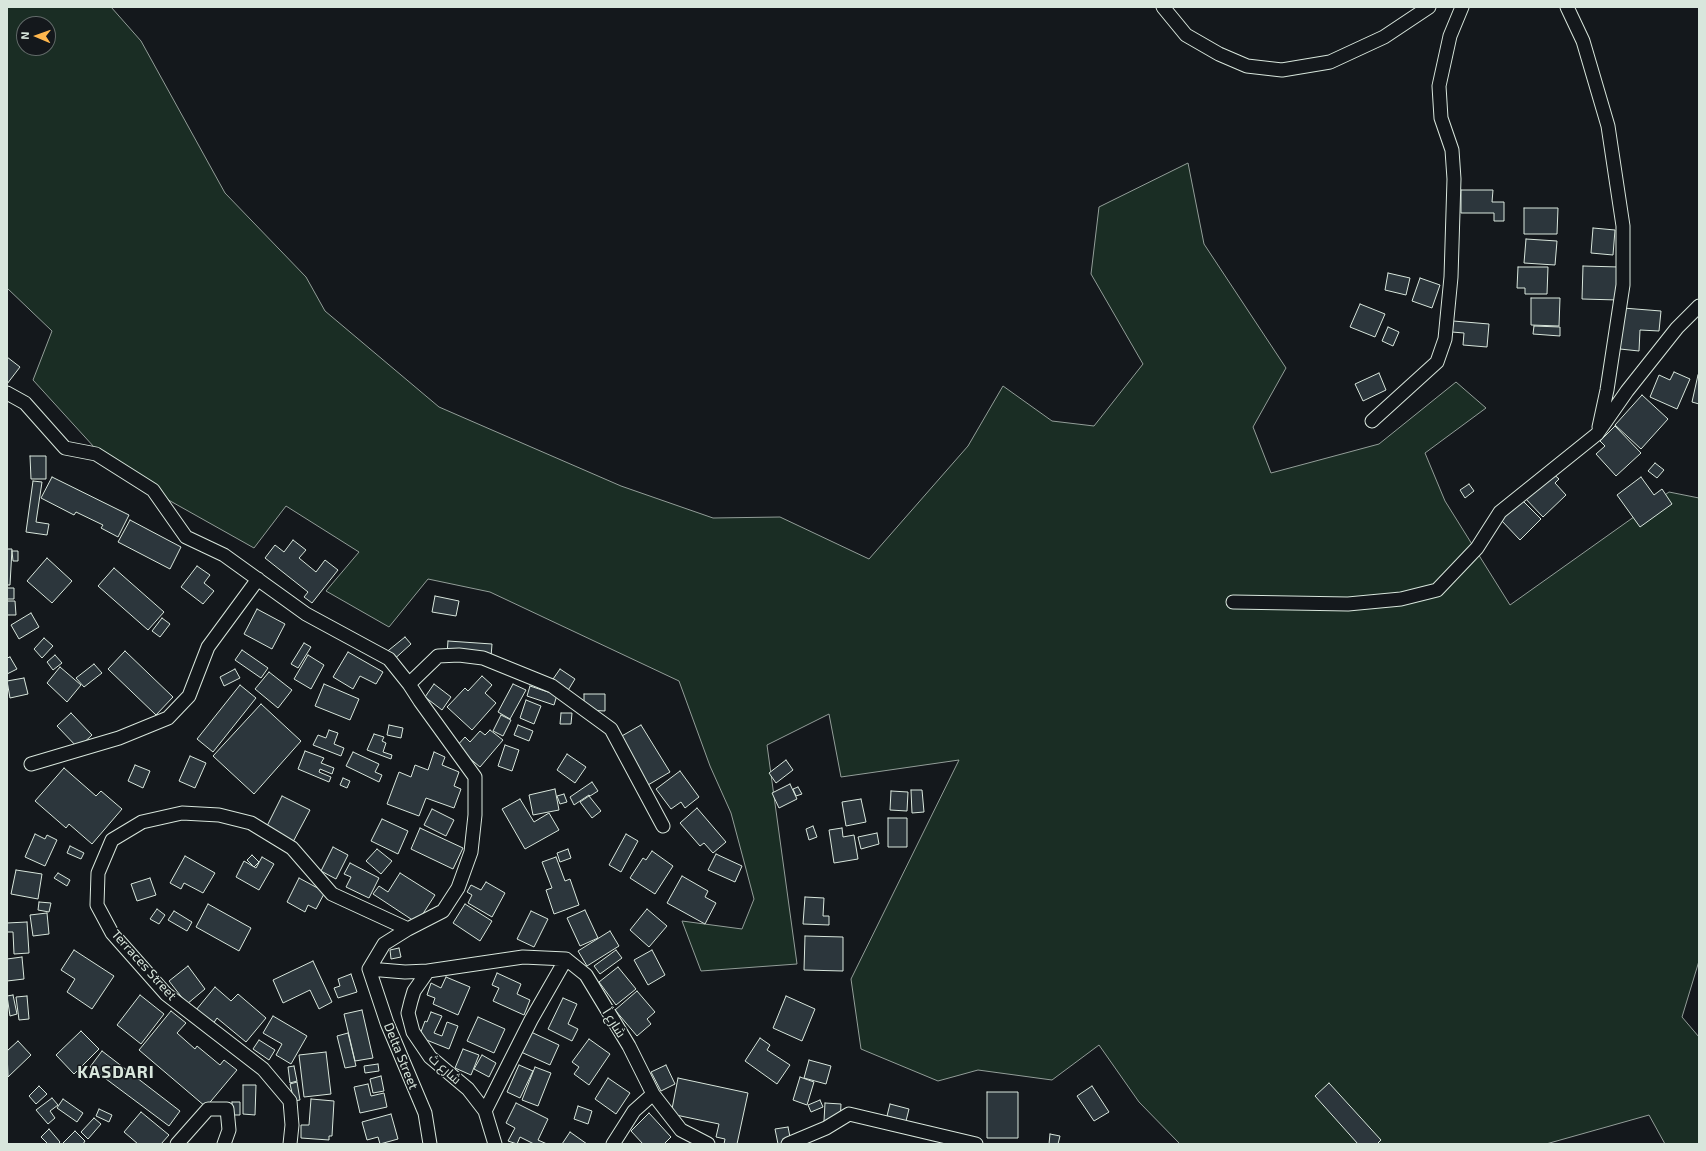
<!DOCTYPE html>
<html>
<head>
<meta charset="utf-8">
<style>
	body { margin:0 }
	#map { position:relative; width:1706px; height:1151px; overflow:hidden; background:#14181c; font-family:"Exo 2",sans-serif }
	canvas { display:block }
	.frame { position:absolute; inset:0; border:8px solid #d8e6dc; pointer-events:none }
	.north { position:absolute; left:16px; top:16px; width:40px; height:40px; box-sizing:border-box; background:#14181c; border:1px solid #626a69; border-radius:50%; rotate:272deg; font-size:11px; font-weight:700; line-height:16px; text-align:center; color:#d8e6dc }
	.north::after { content:''; display:block; margin:auto; width:14px; height:18px; background:#ffb74d; clip-path:polygon(50% 0,100% 100%,50% 72%,0 100%) }
</style>
</head>
<body>
<div id="map">
<canvas width="1706" height="1151"></canvas>
<div class="frame"></div>
<div class="north">N</div>
</div>
<script>
const g = document.querySelector('canvas').getContext('2d');
g.lineJoin = 'round';
function fill(path, color) { g.fillStyle = color; g.fill(path, 'evenodd'); }
const shape = rows => new Path2D(rows.map(r => 'M' + r).join(''));
function strokePath(path, color, width, dash) { g.strokeStyle = color; g.lineWidth = width; g.lineCap = dash ? 'butt' : 'round'; g.setLineDash(dash || []); g.stroke(path); }
function drawText(font, color, halo, rows, align = 'center') {
  g.font = font + ' "Exo 2",Cairo,sans-serif'; g.lineWidth = 3; g.setLineDash([]); g.textBaseline = 'middle'; g.strokeStyle = halo; g.fillStyle = color; for (const [text, x, y, turn = 0] of rows) {
    g.save(); g.translate(x, y); g.rotate((+turn || 0) * Math.PI / 180); g.textAlign = isNaN(turn) ? turn : align; if (halo) g.strokeText(text, 0, 0); g.fillText(text, 0, 0); g.restore();
  }
}
const green = shape([
	[7,7,111,7,141,41,225,193,306,277,325,311,439,407,621,486,713,518,780,517,869,559,968,446,1003,386,1052,421,1094,426,1143,364,1091,274,1099,207,1188,163,1204,244,1286,368,1253,427,1271,473,1379,444,1456,382,1486,408,1425,453,1445,501,1510,605,1669,492,1699,498,1699,961,1682,1017,1699,1037,1699,1144,1665,1144,1649,1115,1546,1144,1180,1144,1139,1102,1099,1045,1052,1080,978,1070,938,1081,861,1049,851,979,959,760,841,777,829,714,767,745,797,964,701,971,682,921,742,929,754,899,731,813,710,766,679,681,490,592,428,579,389,627,326,591,359,552,286,506,254,548,115,470,33,380,52,331,7,288,7,7],
	[24,24,48,24,48,48,24,48,24,24]
]);
const building = shape([
	[1461,190,1493,190,1492,202,1504,202,1504,221,1494,221,1494,213,1461,213,1461,190],
	[1524,208,1558,208,1557,234,1524,234,1524,208],
	[1593,228,1615,230,1613,255,1591,253,1593,228],
	[1526,239,1557,241,1555,265,1524,263,1526,239],
	[1583,266,1619,267,1618,300,1582,299,1583,266],
	[1518,267,1548,267,1547,294,1525,294,1525,288,1517,288,1518,267],
	[1388,273,1410,278,1406,295,1385,290,1388,273],
	[1420,278,1440,285,1432,308,1412,301,1420,278],
	[1531,298,1560,298,1559,326,1531,325,1531,298],
	[1360,304,1385,314,1375,337,1350,327,1360,304],
	[1623,308,1661,311,1659,331,1640,330,1639,351,1620,349,1623,308],
	[1453,321,1489,324,1487,347,1463,345,1464,333,1452,332,1453,321],
	[1534,326,1560,327,1560,336,1533,334,1534,326],
	[1388,327,1399,332,1393,346,1382,341,1388,327],
	[7,357,20,367,7,384,7,357],
	[1674,372,1690,379,1677,409,1650,397,1659,375,1670,380,1674,372],
	[1379,373,1386,390,1363,401,1355,384,1379,373],
	[1698,375,1699,375,1699,404,1692,402,1698,375],
	[1642,395,1668,419,1641,449,1615,425,1642,395],
	[1615,426,1641,453,1616,476,1596,454,1605,446,1600,441,1615,426],
	[30,456,46,456,46,479,31,479,30,456],
	[1655,463,1664,470,1657,478,1648,471,1655,463],
	[1549,470,1559,479,1555,483,1566,495,1543,517,1523,496,1549,470],
	[52,477,129,515,118,537,101,528,103,525,76,512,74,515,41,498,52,477],
	[1641,477,1654,495,1662,489,1672,504,1640,527,1617,495,1641,477],
	[33,481,42,482,36,522,49,524,47,535,26,532,33,481],
	[1469,484,1474,491,1465,498,1460,490,1469,484],
	[1522,500,1541,519,1520,540,1501,520,1522,500],
	[130,520,181,547,170,569,118,542,130,520],
	[293,540,306,550,299,558,316,572,325,560,338,570,312,603,304,597,308,592,265,558,275,545,284,552,293,540],
	[7,549,12,549,10,585,7,585,7,549],
	[12,551,18,551,18,561,13,561,12,551],
	[47,558,72,581,52,603,27,581,47,558],
	[197,566,210,575,204,583,214,591,203,604,181,587,197,566],
	[114,568,164,612,148,630,98,586,114,568],
	[7,588,14,588,14,599,7,599,7,588],
	[435,596,459,601,456,616,432,612,435,596],
	[7,601,15,601,16,615,7,615,7,601],
	[257,609,285,624,272,649,244,634,257,609],
	[31,613,39,627,19,639,11,625,31,613],
	[162,618,170,624,160,637,152,631,162,618],
	[405,637,411,644,391,662,384,654,405,637],
	[44,638,53,646,42,658,34,649,44,638],
	[448,641,492,644,491,657,447,654,448,641],
	[304,643,311,647,298,668,291,664,304,643],
	[242,650,268,668,261,678,235,660,242,650],
	[125,651,173,697,156,715,108,669,125,651],
	[348,652,383,672,376,684,360,676,353,689,333,677,348,652],
	[55,655,62,663,53,670,47,662,55,655],
	[308,655,324,665,311,689,294,679,308,655],
	[10,657,17,669,7,674,7,658,10,657],
	[94,664,102,673,84,687,76,678,94,664],
	[60,667,81,685,67,702,47,683,60,667],
	[235,669,240,678,224,686,220,677,235,669],
	[560,669,575,679,567,692,551,682,560,669],
	[269,672,292,690,278,708,255,689,269,672],
	[482,676,492,685,485,693,496,703,472,730,447,707,465,688,468,691,482,676],
	[24,678,28,694,10,698,7,681,24,678],
	[324,684,359,699,350,720,315,706,324,684],
	[434,684,451,697,442,710,425,697,434,684],
	[513,684,526,690,510,719,498,712,513,684],
	[240,685,256,698,213,752,197,739,240,685],
	[530,686,557,695,554,705,527,696,530,686],
	[584,694,605,694,605,711,584,710,584,694],
	[526,700,541,706,534,724,520,718,526,700],
	[261,704,301,741,254,794,213,756,261,704],
	[71,713,92,735,78,748,57,726,71,713],
	[561,713,572,713,571,724,560,724,561,713],
	[501,715,511,720,503,736,493,731,501,715],
	[389,725,403,728,401,738,387,735,389,725],
	[518,725,533,731,529,741,514,735,518,725],
	[641,725,670,772,648,785,620,737,641,725],
	[329,730,338,733,334,744,344,748,341,756,313,745,318,735,326,738,329,730],
	[490,730,503,740,480,767,456,747,465,737,470,742,480,731,485,735,490,730],
	[374,734,384,737,382,741,386,743,383,752,392,755,391,759,367,750,374,734],
	[505,745,519,750,512,771,498,766,505,745],
	[305,751,324,758,321,763,334,768,332,774,320,769,319,772,331,777,329,782,298,769,305,751],
	[353,752,379,764,375,772,382,775,379,782,346,766,353,752],
	[434,752,445,757,442,765,459,772,454,786,461,789,454,808,426,798,419,816,387,804,399,772,411,777,415,765,428,770,434,752],
	[567,754,586,767,575,783,557,770,567,754],
	[190,756,206,763,195,788,179,781,190,756],
	[786,760,793,770,776,783,769,773,786,760],
	[135,765,150,771,143,788,128,781,135,765],
	[64,768,96,796,101,791,122,809,92,844,69,824,66,828,35,801,64,768],
	[680,771,699,797,685,808,681,802,671,809,656,789,680,771],
	[343,778,350,781,347,788,340,785,343,778],
	[592,782,598,791,590,796,589,795,574,805,570,797,592,782],
	[790,784,797,799,779,808,772,793,790,784],
	[798,787,802,794,796,796,793,789,798,787],
	[555,789,559,810,533,815,529,795,555,789],
	[911,790,922,790,924,812,912,813,911,790],
	[891,791,908,792,907,811,890,810,891,791],
	[564,794,567,802,560,804,557,796,564,794],
	[282,796,310,810,293,842,266,828,282,796],
	[589,796,601,811,592,818,580,802,589,796],
	[520,799,534,822,549,813,559,830,525,849,502,809,520,799],
	[861,799,866,822,846,826,842,802,861,799],
	[697,808,726,842,713,853,704,843,700,846,680,823,697,808],
	[432,809,454,820,446,836,424,825,432,809],
	[888,818,907,818,907,847,888,847,888,818],
	[382,819,408,831,398,854,371,841,382,819],
	[813,826,817,837,809,840,806,829,813,826],
	[420,828,463,848,453,869,411,849,420,828],
	[842,828,843,837,854,835,858,859,834,863,829,830,842,828],
	[877,833,879,844,861,849,858,837,877,833],
	[35,834,45,839,47,835,57,840,45,866,25,857,35,834],
	[626,834,638,841,621,872,609,865,626,834],
	[70,846,84,853,81,859,67,853,70,846],
	[333,847,348,855,336,879,321,871,333,847],
	[377,849,392,861,381,874,366,861,377,849],
	[568,849,571,858,560,862,557,853,568,849],
	[652,851,673,866,655,894,630,878,643,858,646,860,652,851],
	[716,854,742,866,735,882,708,870,716,854],
	[252,855,259,862,254,867,247,860,252,855],
	[185,856,215,873,203,893,184,883,181,889,170,883,185,856],
	[262,857,274,864,259,890,236,877,244,861,256,868,262,857],
	[556,857,565,881,570,879,579,905,554,914,546,890,552,888,542,862,556,857],
	[350,863,379,878,369,898,346,887,351,877,344,874,350,863],
	[16,870,42,874,38,899,11,894,16,870],
	[58,873,70,880,67,886,54,878,58,873],
	[400,873,435,895,417,923,373,894,379,886,388,892,400,873],
	[682,876,708,891,705,897,716,903,705,924,667,903,682,876],
	[150,878,156,895,137,901,131,884,150,878],
	[299,878,325,892,316,909,308,905,305,912,287,902,299,878],
	[486,882,505,893,492,917,468,903,472,895,467,892,471,885,481,890,486,882],
	[805,897,824,898,823,916,829,916,829,925,803,924,805,897],
	[39,902,51,903,49,912,38,910,39,902],
	[208,904,251,928,239,951,196,927,208,904],
	[465,904,492,921,480,941,453,923,465,904],
	[157,909,165,915,159,924,150,919,157,909],
	[647,909,667,926,649,947,630,930,647,909],
	[585,910,598,938,580,946,567,918,585,910],
	[174,911,192,922,187,931,168,920,174,911],
	[531,911,548,919,534,947,517,939,531,911],
	[47,913,49,934,33,936,30,915,47,913],
	[27,922,29,953,14,954,13,932,7,932,7,923,27,922],
	[610,931,619,946,587,966,578,951,610,931],
	[805,936,843,937,843,971,804,970,805,936],
	[399,948,401,957,391,959,390,950,399,948],
	[74,950,114,976,92,1009,67,992,75,979,61,970,74,950],
	[616,950,622,958,600,974,594,966,616,950],
	[652,950,665,975,648,985,634,960,652,950],
	[22,957,24,979,7,981,7,959,22,957],
	[313,961,332,1002,319,1009,310,990,283,1003,273,980,313,961],
	[188,966,205,989,187,1004,169,981,188,966],
	[618,967,636,989,616,1005,599,982,618,967],
	[497,973,521,984,517,994,530,1000,524,1015,493,1001,499,988,492,985,497,973],
	[351,974,357,992,338,998,334,988,340,986,338,979,351,974],
	[446,977,470,987,458,1015,433,1004,435,998,427,995,431,983,441,988,446,977],
	[215,987,231,1001,238,994,266,1018,246,1042,217,1018,213,1024,196,1010,215,987],
	[637,991,655,1012,647,1019,651,1024,637,1036,615,1010,637,991],
	[13,995,17,1014,10,1016,7,996,13,995],
	[140,995,164,1014,141,1044,117,1025,140,995],
	[27,996,29,1019,19,1020,16,997,27,996],
	[786,996,815,1009,802,1041,773,1028,786,996],
	[563,998,577,1004,568,1024,578,1029,572,1041,548,1029,563,998],
	[362,1010,373,1058,355,1061,344,1014,362,1010],
	[171,1011,186,1023,177,1033,195,1049,197,1046,220,1065,224,1060,237,1070,206,1107,139,1050,171,1011],
	[431,1012,442,1016,434,1033,442,1036,447,1022,458,1026,449,1049,419,1037,425,1021,427,1022,431,1012],
	[273,1016,307,1036,291,1064,276,1055,282,1044,263,1033,273,1016],
	[478,1017,505,1029,494,1053,467,1041,478,1017],
	[81,1031,99,1049,74,1074,56,1055,81,1031],
	[531,1032,559,1045,550,1065,521,1052,531,1032],
	[348,1033,356,1066,345,1068,337,1036,348,1033],
	[760,1038,770,1045,767,1050,790,1065,777,1084,745,1061,760,1038],
	[589,1039,610,1054,589,1085,574,1074,579,1067,572,1062,589,1039],
	[259,1040,275,1050,269,1060,253,1049,259,1040],
	[18,1041,31,1055,8,1077,7,1051,18,1041],
	[463,1049,479,1055,471,1075,455,1068,463,1049],
	[102,1051,180,1111,169,1126,90,1067,102,1051],
	[326,1052,331,1094,304,1097,299,1055,326,1052],
	[482,1055,496,1063,489,1077,474,1069,482,1055],
	[809,1060,831,1066,826,1084,804,1078,809,1060],
	[378,1064,379,1071,365,1073,364,1066,378,1064],
	[519,1065,533,1071,520,1098,507,1092,519,1065],
	[666,1065,675,1084,661,1091,651,1072,666,1065],
	[294,1066,297,1081,290,1083,288,1067,294,1066],
	[535,1067,551,1073,538,1106,522,1100,535,1067],
	[381,1076,384,1091,373,1093,370,1079,381,1076],
	[800,1077,814,1082,807,1105,793,1100,800,1077],
	[608,1078,630,1093,616,1114,595,1099,608,1078],
	[678,1078,748,1093,737,1144,724,1144,725,1139,716,1137,719,1124,671,1114,678,1078],
	[297,1082,300,1100,294,1101,290,1084,297,1082],
	[1329,1083,1381,1140,1377,1144,1358,1144,1315,1096,1329,1083],
	[368,1084,371,1096,384,1093,387,1107,360,1113,354,1087,368,1084],
	[243,1085,256,1085,255,1115,243,1114,243,1085],
	[39,1086,47,1094,36,1104,29,1096,39,1086],
	[1092,1086,1109,1112,1094,1121,1077,1096,1092,1086],
	[987,1092,1018,1092,1018,1138,987,1138,987,1092],
	[52,1098,58,1105,50,1111,55,1118,48,1124,36,1110,52,1098],
	[63,1099,83,1113,77,1122,57,1108,63,1099],
	[311,1099,334,1101,332,1136,329,1136,329,1140,301,1138,301,1125,309,1125,311,1099],
	[820,1100,823,1107,811,1112,808,1105,820,1100],
	[232,1102,240,1102,240,1115,232,1115,232,1102],
	[516,1103,548,1119,538,1140,547,1144,534,1144,520,1137,517,1144,508,1141,515,1128,506,1123,516,1103],
	[825,1103,841,1104,840,1122,824,1121,825,1103],
	[890,1104,909,1109,906,1121,887,1116,890,1104],
	[578,1106,592,1111,588,1124,574,1119,578,1106],
	[99,1109,112,1115,109,1122,96,1116,99,1109],
	[141,1112,169,1135,161,1144,138,1144,124,1132,141,1112],
	[649,1113,671,1137,664,1144,643,1144,631,1131,649,1113],
	[391,1114,398,1139,380,1144,378,1137,367,1140,362,1122,391,1114],
	[94,1118,101,1124,88,1139,81,1132,94,1118],
	[788,1127,791,1142,778,1144,775,1129,788,1127],
	[49,1129,60,1142,58,1144,48,1144,41,1137,49,1129],
	[75,1131,85,1141,83,1144,62,1144,75,1131],
	[570,1132,587,1144,562,1144,570,1132],
	[1050,1134,1060,1136,1058,1144,1049,1144,1050,1134]
]);
const street = shape([
	[1163,7,1186,35,1219,54,1247,66,1282,70,1330,62,1384,37,1429,7],
	[1567,7,1583,41,1608,126,1623,226,1623,285,1607,390,1599,427],
	[7,393,25,403,65,448,96,454,153,490,186,537,224,555,306,614,389,659,409,684,420,701,475,777,475,815,471,852,458,888,443,911,408,929,384,944,369,969,405,972,428,971,523,957,566,959],
	[1372,421,1437,362,1445,339,1451,277,1454,179,1452,150,1441,118,1439,86,1450,36,1462,7],
	[1233,602,1348,604,1401,599,1437,590,1477,548,1500,512,1597,434,1627,391,1677,328,1699,306],
	[409,684,438,656,459,655,483,658,552,686,611,729,663,826],
	[31,764,119,738,168,718,189,696,208,647,258,579],
	[566,959,586,975,629,1046,653,1094,681,1130,708,1144],
	[369,969,387,1023,425,1113,430,1144],
	[428,971,414,991,411,1001,408,1013,413,1032,430,1057,468,1089,485,1111,495,1144],
	[485,1111,531,1020,566,959],
	[177,1144,208,1109,227,1109,229,1130,224,1144],
	[290,1144,292,1125,290,1101,263,1069,166,994,112,933,97,905,98,873,112,840,142,822,182,813,219,815,251,823,292,848,332,894,408,929],
	[613,1144,634,1111,653,1094],
	[788,1144,826,1128,849,1114,976,1144]
]);
const streetNames = [
	["Terraces Street",144,965,48],
	["شارع أ",614,1023,58],
	["Delta Street",401,1056,68],
	["شارع ث",445,1069,42]
];
const districtNames = [
	["KASDARI",116,1072]
];
fill(green, '#1a2d24');
strokePath(green, '#939e99', 1);
fill(building, '#2c363c');
strokePath(building, '#d8e6dc', 1);
strokePath(street, '#d8e6dc', 15);
strokePath(street, '#14181c', 13);
drawText('13px', '#d8e6dc', '#14181c', streetNames);
g.letterSpacing = '1px';
drawText('bold 17px', '#d8e6dc', '#14181c', districtNames);
g.letterSpacing = '0px';
</script>
</body>
</html>
